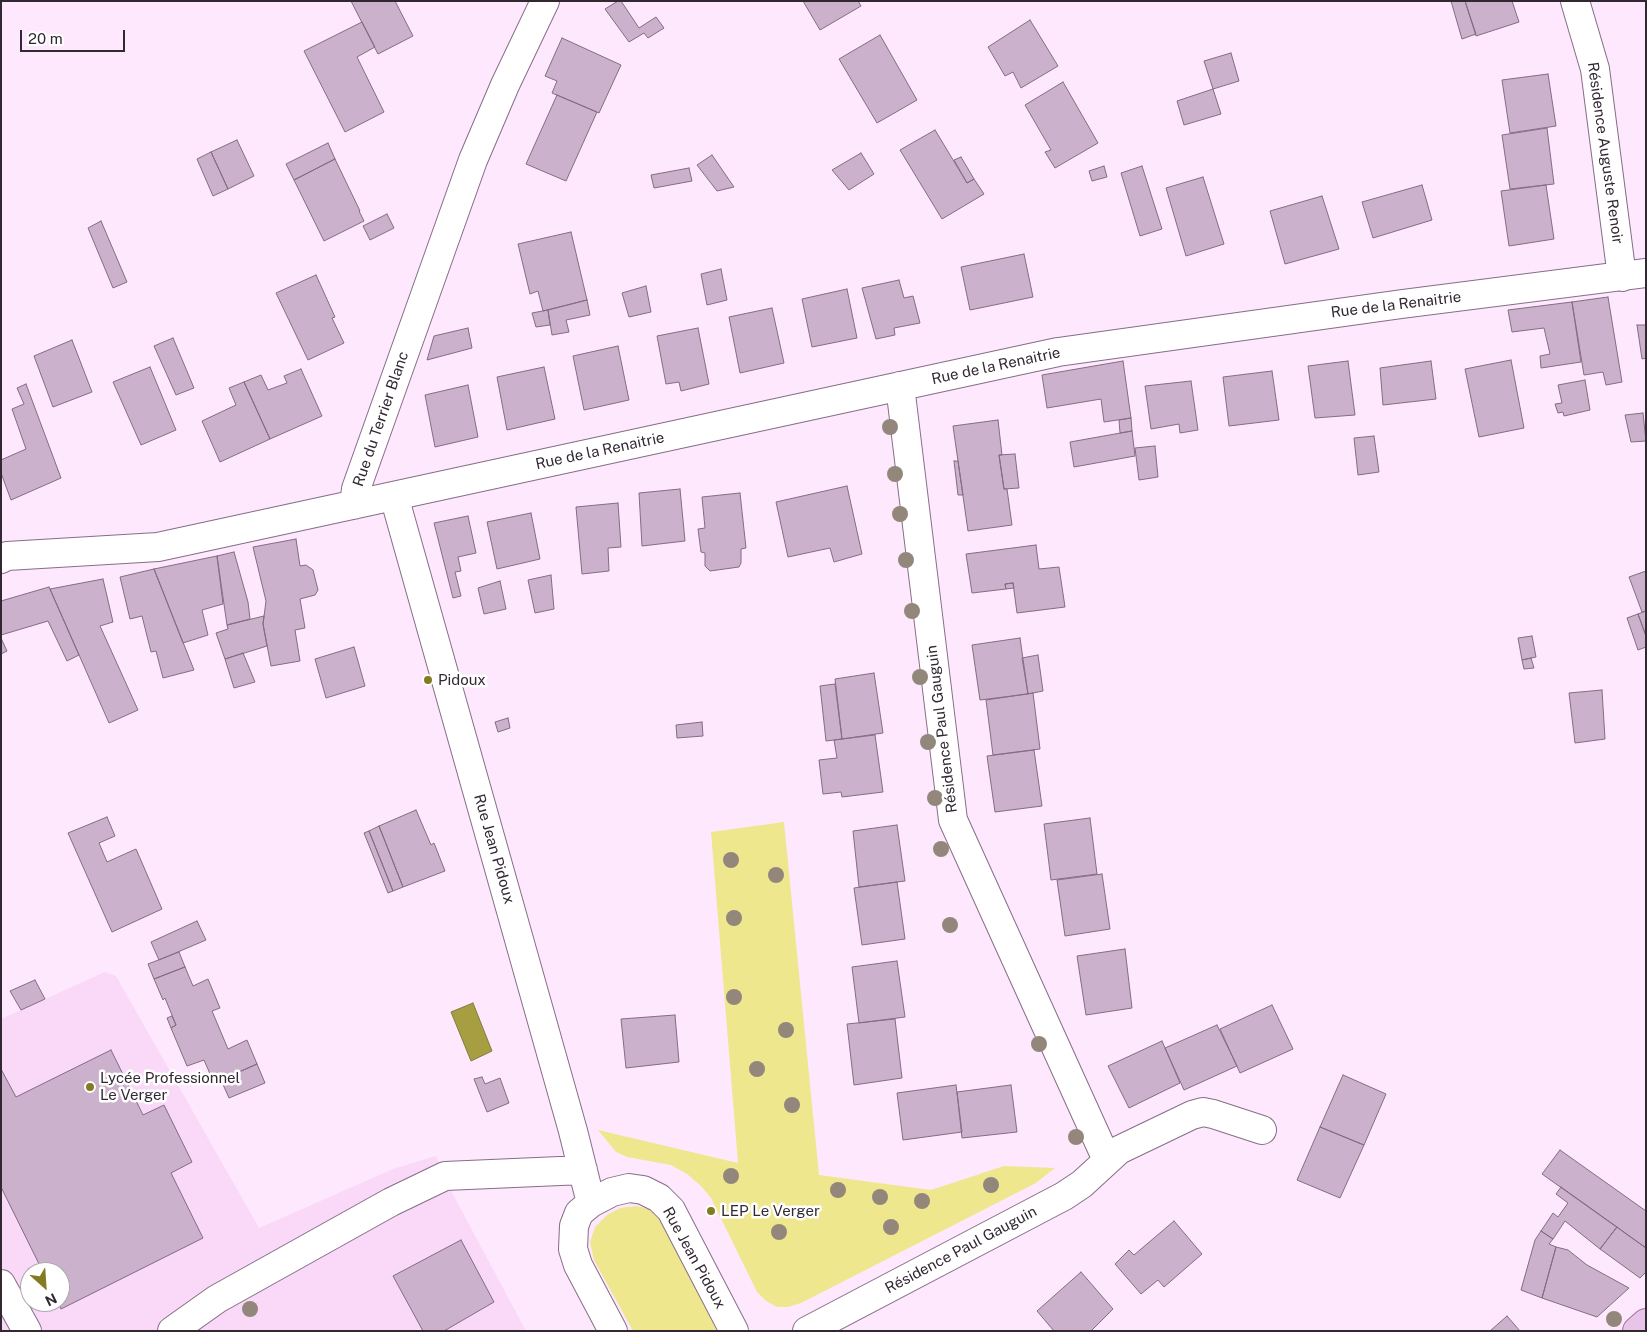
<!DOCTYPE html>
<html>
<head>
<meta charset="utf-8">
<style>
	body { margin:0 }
	#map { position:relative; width:1647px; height:1332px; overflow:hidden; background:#fee8fe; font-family:"Public Sans",sans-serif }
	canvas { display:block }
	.frame { position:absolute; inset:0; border:2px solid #322832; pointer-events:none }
	.north { position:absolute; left:20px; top:1262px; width:50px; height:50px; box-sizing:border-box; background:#fff; border:1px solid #ada9ad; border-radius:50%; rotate:154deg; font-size:14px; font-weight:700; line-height:20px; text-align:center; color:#322832 }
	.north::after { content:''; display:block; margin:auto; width:18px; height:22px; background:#837b21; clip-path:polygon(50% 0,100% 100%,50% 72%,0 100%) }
	.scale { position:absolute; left:20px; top:30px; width:105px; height:22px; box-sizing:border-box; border:2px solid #322832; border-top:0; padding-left:6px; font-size:15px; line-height:18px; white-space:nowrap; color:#322832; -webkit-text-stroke:4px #fff; paint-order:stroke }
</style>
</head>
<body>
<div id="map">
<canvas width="1647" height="1332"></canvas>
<div class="frame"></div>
<div class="north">N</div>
<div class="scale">20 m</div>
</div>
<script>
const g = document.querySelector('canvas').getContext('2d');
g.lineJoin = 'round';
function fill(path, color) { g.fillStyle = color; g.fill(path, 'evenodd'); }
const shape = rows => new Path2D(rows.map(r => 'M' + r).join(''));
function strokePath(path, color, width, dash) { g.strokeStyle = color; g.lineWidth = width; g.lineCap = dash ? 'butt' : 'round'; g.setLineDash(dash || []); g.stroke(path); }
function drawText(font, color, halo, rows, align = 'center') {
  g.font = font + ' "Public Sans",sans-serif'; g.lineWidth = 5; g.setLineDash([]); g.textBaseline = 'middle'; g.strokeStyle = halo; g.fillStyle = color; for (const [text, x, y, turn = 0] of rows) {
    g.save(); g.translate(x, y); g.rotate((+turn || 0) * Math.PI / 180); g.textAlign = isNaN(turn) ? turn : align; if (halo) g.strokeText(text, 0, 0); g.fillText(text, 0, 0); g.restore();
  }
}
const built = shape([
	[105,972,116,976,259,1228,393,1169,436,1156,450,1189,526,1331,1,1331,1,1019],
	[30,1272,60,1272,60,1302,30,1302]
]);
const green = shape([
	[784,822,819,1175,931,1190,1004,1166,1055,1168,1036,1183,801,1303,788,1307,777,1307,766,1301,757,1292,711,1198,701,1186,687,1174,671,1165,627,1157,616,1152,598,1130,738,1163,711,832],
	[637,1206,652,1210,665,1223,711,1312,716,1331,633,1331,594,1260,590,1242,595,1227,607,1215,620,1208]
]);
const water = shape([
	[473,1003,492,1051,471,1061,451,1012,473,1003]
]);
const building = shape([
	[351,1,395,1,413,36,378,54,351,1],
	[618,1,621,1,639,28,656,17,664,28,648,38,644,33,629,42,605,9,618,1],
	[803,1,858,1,861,6,820,30,803,1],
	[1451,1,1465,1,1476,34,1462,39,1451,1],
	[1465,1,1512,1,1519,22,1476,36,1465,1],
	[1030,20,1058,66,1021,88,1013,72,1005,76,988,47,1030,20],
	[362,22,375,47,357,57,384,112,345,132,304,51,362,22],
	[880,35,917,100,877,123,839,59,880,35],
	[562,38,621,65,599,113,552,93,557,81,545,76,562,38],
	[1231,53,1239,81,1213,89,1204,61,1231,53],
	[1548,74,1556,126,1510,133,1502,80,1548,74],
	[1063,82,1098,143,1055,168,1045,152,1051,150,1025,105,1063,82],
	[1213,89,1221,114,1184,125,1177,101,1213,89],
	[557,95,597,112,566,181,526,164,557,95],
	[1547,128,1554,184,1510,189,1502,135,1547,128],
	[935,130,967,183,974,179,984,194,942,219,900,150,935,130],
	[237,140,254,176,228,189,211,152,237,140],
	[328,143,335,159,294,180,286,164,328,143],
	[211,152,228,189,213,196,197,159,211,152],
	[861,153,874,174,849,190,832,170,861,153],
	[712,155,734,187,717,191,697,165,712,155],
	[961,157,974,179,967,183,954,160,961,157],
	[335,159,360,211,359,211,364,221,324,241,294,180,335,159],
	[1104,166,1107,177,1092,181,1089,171,1104,166],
	[1142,166,1162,229,1140,236,1121,173,1142,166],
	[689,168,692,181,654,188,651,175,689,168],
	[1203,177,1224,244,1186,256,1166,188,1203,177],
	[1422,185,1432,220,1373,238,1362,202,1422,185],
	[1546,185,1554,239,1509,246,1501,191,1546,185],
	[1322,196,1339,249,1285,264,1270,211,1322,196],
	[387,214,394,228,370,240,363,226,387,214],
	[101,221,127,282,113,288,88,228,101,221],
	[571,232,587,300,543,311,538,291,530,294,518,244,571,232],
	[1024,254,1033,297,970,310,961,267,1024,254],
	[721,269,727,300,707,305,701,274,721,269],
	[316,275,335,317,332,318,344,343,308,360,276,293,316,275],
	[899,280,904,298,913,296,920,323,894,328,895,335,876,339,862,288,899,280],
	[646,286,651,312,629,317,622,293,646,286],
	[847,289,857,338,812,347,802,299,847,289],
	[1608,297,1622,382,1606,385,1603,372,1584,375,1572,302,1608,297],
	[587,300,590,315,566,320,569,332,552,335,548,310,587,300],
	[1572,302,1581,362,1541,368,1540,356,1550,354,1544,328,1512,332,1508,310,1572,302],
	[772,308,784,363,740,373,729,317,772,308],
	[548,310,550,325,536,327,532,313,548,310],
	[1637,325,1646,325,1646,358,1642,359,1637,325],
	[468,328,472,348,427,360,434,336,468,328],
	[698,328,709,384,681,391,679,382,666,384,657,336,698,328],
	[173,338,194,388,176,395,154,346,173,338],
	[72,340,92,392,53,407,34,356,72,340],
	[618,346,629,400,584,410,573,356,618,346],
	[1511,360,1524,428,1479,437,1465,369,1511,360],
	[1123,361,1131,418,1104,422,1101,399,1047,408,1042,375,1123,361],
	[1348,361,1355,415,1315,418,1308,366,1348,361],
	[1431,361,1436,399,1383,405,1380,368,1431,361],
	[150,367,176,430,141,445,113,382,150,367],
	[544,367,555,419,507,430,497,377,544,367],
	[301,369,322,416,270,439,244,382,261,375,268,390,287,383,284,376,301,369],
	[1272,371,1279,420,1229,426,1223,377,1272,371],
	[1585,380,1590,410,1564,416,1563,412,1558,413,1555,404,1562,403,1558,385,1585,380],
	[1191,381,1198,430,1180,433,1179,424,1151,429,1145,386,1191,381],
	[244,382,270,439,220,462,202,421,236,405,229,388,244,382],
	[26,384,61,478,11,500,1,473,1,460,26,449,12,409,24,404,17,388,26,384],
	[468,385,478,437,435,447,425,395,468,385],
	[1643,413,1646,441,1631,442,1625,415,1643,413],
	[1131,418,1132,431,1120,433,1119,420,1131,418],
	[998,420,1002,455,999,455,1004,489,1007,489,1012,525,968,531,953,426,998,420],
	[1132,431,1135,456,1074,467,1070,442,1132,431],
	[1374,436,1379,472,1358,475,1354,438,1374,436],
	[1155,446,1158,477,1139,480,1135,448,1155,446],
	[1015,454,1019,488,1004,489,999,455,1015,454],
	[954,461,958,461,963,495,958,495,954,461],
	[847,486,862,554,834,562,830,548,788,557,776,502,847,486],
	[680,489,685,541,642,546,639,493,680,489],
	[740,493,746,548,741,549,741,563,739,567,710,571,705,566,705,553,701,552,698,529,705,528,702,497,740,493],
	[618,503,621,547,608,548,609,571,582,574,576,507,618,503],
	[531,513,540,559,497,569,487,522,531,513],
	[468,516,476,553,458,557,461,571,455,572,461,596,453,598,434,523,468,516],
	[296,539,300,566,306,565,313,570,318,590,315,595,300,599,305,628,295,630,300,661,271,666,263,624,266,601,253,547,296,539],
	[1036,545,1039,569,1059,567,1065,607,1017,613,1013,583,1005,584,1006,589,972,593,966,554,1036,545],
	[234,552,248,602,250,619,227,625,217,556,234,552],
	[217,556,223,604,202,610,208,635,183,643,154,569,217,556],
	[154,569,194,670,163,678,156,651,151,652,142,616,130,619,120,577,154,569],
	[1646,571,1646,611,1642,612,1629,577,1646,571],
	[551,575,554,609,535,613,528,580,551,575],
	[103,579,113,622,100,626,138,710,109,723,50,589,103,579],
	[500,581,506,609,484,614,478,588,500,581],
	[1013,583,1014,588,1006,589,1005,584,1013,583],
	[49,587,79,655,67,661,48,621,1,635,1,601,49,587],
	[1646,611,1646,636,1638,614,1646,611],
	[1638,614,1646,636,1646,647,1638,650,1627,618,1638,614],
	[264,616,263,624,267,646,225,659,216,633,228,629,227,625,264,616],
	[1532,636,1536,657,1522,660,1518,638,1532,636],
	[1,638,7,651,1,654,1,638],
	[1020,638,1028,694,980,700,972,645,1020,638],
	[354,647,365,686,326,698,315,659,354,647],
	[243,653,255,682,234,688,225,659,243,653],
	[1038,655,1043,691,1028,694,1022,658,1038,655],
	[1531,658,1534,668,1524,669,1522,660,1531,658],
	[874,673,883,733,842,739,835,679,874,673],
	[835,684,842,739,826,741,820,686,835,684],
	[1602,690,1605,739,1575,743,1569,693,1602,690],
	[1033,693,1040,749,993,755,986,700,1033,693],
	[508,718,510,728,498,732,495,722,508,718],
	[702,722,703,736,677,738,676,725,702,722],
	[875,735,883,792,842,797,841,792,823,794,819,760,837,758,834,740,875,735],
	[1034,750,1042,806,995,812,987,756,1034,750],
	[416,810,431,845,434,843,445,871,403,887,379,826,416,810],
	[107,817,115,836,99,843,107,862,136,849,162,909,112,932,68,833,107,817],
	[1090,818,1097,874,1051,880,1044,824,1090,818],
	[897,825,905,881,859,887,853,831,897,825],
	[379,826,403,887,393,891,369,831,379,826],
	[369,831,393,891,388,893,364,833,369,831],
	[1102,874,1110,929,1065,936,1057,880,1102,874],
	[897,882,905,939,862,945,854,888,897,882],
	[197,921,206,940,159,960,151,942,197,921],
	[1125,949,1132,1008,1086,1015,1077,956,1125,949],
	[179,952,185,967,154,979,148,964,179,952],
	[897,961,905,1017,859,1023,852,967,897,961],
	[185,967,193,986,208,979,220,1008,212,1011,228,1049,247,1040,257,1064,214,1083,204,1060,187,1066,171,1028,176,1025,165,998,163,1000,154,979,185,967],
	[35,980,45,999,21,1010,10,991,35,980],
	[1272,1005,1293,1049,1240,1073,1220,1029,1272,1005],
	[675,1015,679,1062,626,1068,621,1019,675,1015],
	[172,1016,176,1025,171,1028,167,1018,172,1016],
	[895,1019,902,1078,854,1085,847,1024,895,1019],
	[1217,1025,1237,1066,1184,1090,1165,1048,1217,1025],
	[1162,1041,1180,1083,1129,1108,1108,1066,1162,1041],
	[111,1050,143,1115,164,1105,192,1162,171,1173,203,1238,61,1309,58,1302,60,1302,60,1272,43,1272,1,1187,1,1069,16,1097,111,1050],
	[257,1064,265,1083,229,1098,221,1080,257,1064],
	[1343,1075,1386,1094,1364,1145,1320,1127,1343,1075],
	[482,1077,485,1084,500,1078,509,1103,487,1112,474,1079,482,1077],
	[956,1085,962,1132,903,1140,897,1093,956,1085],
	[1011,1085,1017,1132,962,1138,957,1092,1011,1085],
	[1320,1127,1364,1145,1340,1198,1297,1180,1320,1127],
	[1560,1150,1646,1211,1646,1248,1542,1174,1560,1150],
	[1561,1187,1617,1227,1600,1249,1565,1221,1553,1239,1541,1231,1553,1213,1558,1217,1568,1203,1556,1194,1561,1187],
	[1174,1221,1202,1254,1164,1287,1158,1280,1141,1294,1115,1264,1129,1250,1134,1255,1174,1221],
	[1617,1227,1646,1248,1646,1272,1640,1278,1600,1249,1617,1227],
	[1541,1231,1553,1239,1549,1244,1556,1247,1542,1298,1521,1290,1535,1240,1541,1231],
	[461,1240,494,1302,444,1331,423,1331,393,1276,461,1240],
	[1556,1247,1568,1250,1587,1265,1629,1288,1597,1317,1542,1298,1556,1247],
	[1081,1272,1113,1309,1091,1331,1054,1331,1037,1311,1081,1272],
	[1507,1316,1520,1331,1490,1331,1507,1316]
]);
const minor = shape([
	[1575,1,1595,69,1622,277],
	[900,386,953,820,1107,1160],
	[394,496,573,1131,591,1203],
	[354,505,356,489,473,160,505,85,545,1],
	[1,559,7,556,158,547,1058,352,1402,304,1646,273],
	[1,1284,27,1331],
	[172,1331,217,1299,391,1202,445,1176,583,1170],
	[613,1331,578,1265,573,1249,574,1226,579,1213,591,1203,612,1192,629,1188,643,1190,659,1198,671,1210,734,1331],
	[807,1331,1064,1196,1082,1184,1119,1150,1192,1115,1203,1112,1213,1114,1262,1130]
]);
const major = shape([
	[1637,1331,1646,1323]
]);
const trees = [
	[890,427],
	[895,474],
	[900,514],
	[906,560],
	[912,611],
	[920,677],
	[928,742],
	[935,798],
	[941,849],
	[731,860],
	[776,875],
	[734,918],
	[950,925],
	[734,997],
	[786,1030],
	[1039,1044],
	[757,1069],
	[792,1105],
	[1076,1137],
	[731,1176],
	[991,1185],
	[838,1190],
	[880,1197],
	[922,1201],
	[891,1227],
	[779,1232],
	[250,1309],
	[1614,1319]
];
const markers = [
	[428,680,5,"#837b21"],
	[90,1087,5,"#837b21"],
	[711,1211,5,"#837b21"]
];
const streetNames = [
	["Résidence Auguste Renoir",1605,153,82],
	["Rue de la Renaitrie",1396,305,-7],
	["Rue de la Renaitrie",996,366,-12],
	["Rue du Terrier Blanc",381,419,-71],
	["Rue de la Renaitrie",600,451,-12],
	["Résidence Paul Gauguin",942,729,-97],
	["Rue Jean Pidoux",494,849,74],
	["Résidence Paul Gauguin",961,1250,-28],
	["Rue Jean Pidoux",694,1258,61]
];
const poiNames = [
	["Pidoux",438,680],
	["Lycée Professionnel",100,1078],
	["Le Verger",100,1095],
	["LEP Le Verger",721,1211]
];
fill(built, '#f9d8f8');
fill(green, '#efe78d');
fill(water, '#a79e41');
strokePath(water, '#847b3c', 1);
fill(building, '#cbb1cb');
strokePath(building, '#846c83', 1);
strokePath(minor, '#866e86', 30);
strokePath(major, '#9f739f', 30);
strokePath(minor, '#fff', 28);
strokePath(major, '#e9c4e9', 28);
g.fillStyle = '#93877b';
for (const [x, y] of trees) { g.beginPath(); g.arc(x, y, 8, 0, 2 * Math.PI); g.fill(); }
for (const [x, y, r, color] of markers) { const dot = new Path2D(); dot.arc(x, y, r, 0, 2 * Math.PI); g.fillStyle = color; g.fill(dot); strokePath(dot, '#fff', 2); }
drawText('15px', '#322832', '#fff', streetNames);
drawText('15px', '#322832', '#fff', poiNames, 'left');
</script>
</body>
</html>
